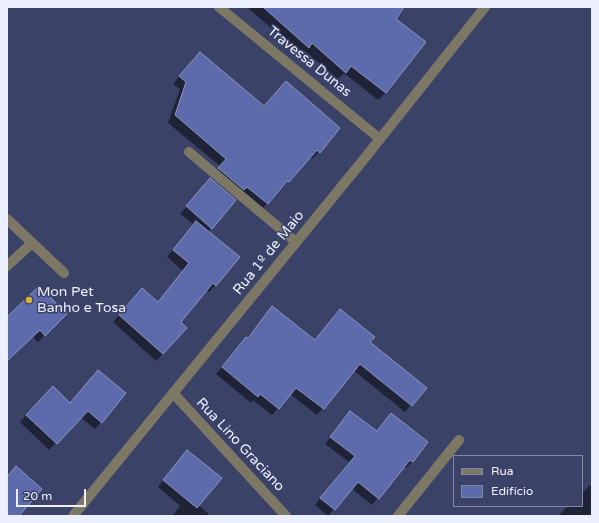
<!DOCTYPE html>
<html>
<head>
<meta charset="utf-8">
<style>
	body { margin:0 }
	#map { position:relative; width:599px; height:523px; overflow:hidden; background:#3a4268; font-family:"Varela Round",sans-serif }
	canvas { display:block }
	.frame { position:absolute; inset:0; border:8px solid #ecf0fe; pointer-events:none }
	.legend { position:absolute; left:453px; top:455px; width:130px; height:52px; box-sizing:border-box; background:#3a4268; border:1px solid #8188a4; margin:0; padding:5px 7px; list-style:none; font-size:12px; color:#ecf0fe }
	.legend li { display:flex; align-items:center; gap:8px; height:20px }
	.legend b { width:20px; border:1px solid #8188a4 }
	.scale { position:absolute; left:16px; top:489px; width:70px; height:18px; box-sizing:border-box; border:2px solid #ecf0fe; border-top:0; padding-left:5px; font-size:12px; line-height:14px; white-space:nowrap; color:#ecf0fe; -webkit-text-stroke:3px #3a4268; paint-order:stroke }
</style>
</head>
<body>
<div id="map">
<canvas width="599" height="523"></canvas>
<div class="frame"></div>
<ul class="legend">
<li><b style="height:5px;background:#7d7865"></b>Rua</li>
<li><b style="height:11px;background:#5d6aab"></b>Edifício</li>
</ul>
<div class="scale">20 m</div>
</div>
<script>
const g = document.querySelector('canvas').getContext('2d');
g.lineJoin = 'round';
function fill(path, color) { g.fillStyle = color; g.fill(path, 'evenodd'); }
const shape = rows => new Path2D(rows.map(r => 'M' + r).join(''));
function strokePath(path, color, width, dash) { g.strokeStyle = color; g.lineWidth = width; g.lineCap = dash ? 'butt' : 'round'; g.setLineDash(dash || []); g.stroke(path); }
function drawText(font, color, halo, rows, align = 'center') {
  g.font = font + ' "Varela Round",sans-serif'; g.lineWidth = 3; g.setLineDash([]); g.textBaseline = 'middle'; g.strokeStyle = halo; g.fillStyle = color; for (const [text, x, y, turn = 0] of rows) {
    g.save(); g.translate(x, y); g.rotate((+turn || 0) * Math.PI / 180); g.textAlign = isNaN(turn) ? turn : align; if (halo) g.strokeText(text, 0, 0); g.fillText(text, 0, 0); g.restore();
  }
}
const shadow = shape([
	[247,7,403,7,395,19,424,43,385,93,378,100,344,73,338,79,305,51,301,54],
	[193,60,264,107,279,90,319,152,312,159,310,157,261,210,212,175,220,166,168,123,180,89,173,84],
	[210,179,211,228,208,232,215,285,209,292,207,290,179,323,186,328,156,361,113,322,135,296,157,303,183,271,167,257,194,225,180,214],
	[272,308,315,341,369,343,425,388,405,412,353,370,317,415,290,394,272,415,253,400,251,403,216,374],
	[65,314,38,342,32,336,7,359,7,317],
	[125,393,95,429,80,417,49,450,20,422,46,394,70,403],
	[350,412,376,432,391,414,427,443,412,462,406,468,404,466,372,505,351,488,328,516,315,505,349,462,325,444],
	[187,451,198,505,209,514,207,516,172,516,180,506,158,487],
	[590,485,592,487,592,516,558,516,568,506,582,506,582,493]
]);
const building = shape([
	[263,7,404,7,396,19,426,42,386,93,351,66,346,73,312,43,309,48,263,7],
	[200,52,264,106,286,81,340,128,320,153,317,150,289,182,287,181,268,204,247,187,244,190,218,168,226,159,175,115,186,82,179,76,200,52],
	[210,178,236,200,212,229,186,206,210,178],
	[196,221,240,257,216,286,213,283,181,322,187,328,163,354,119,315,142,288,158,302,189,263,173,250,196,221],
	[39,286,67,314,45,336,40,330,7,361,7,317,39,286],
	[272,306,315,340,340,309,375,337,370,342,427,388,412,406,360,364,324,409,296,388,279,409,260,394,258,397,222,367,246,337,248,338,272,306],
	[98,370,126,393,102,423,88,411,57,444,26,415,53,386,70,403,98,370],
	[350,411,377,431,391,413,428,442,413,462,410,460,379,499,358,482,335,510,320,498,355,456,330,437,350,411],
	[187,450,222,478,197,508,163,480,187,450],
	[16,466,42,489,19,516,7,516,7,477,16,466]
]);
const service = shape([
	[189,152,296,242]
]);
const minor = shape([
	[219,7,380,139],
	[7,219,64,273],
	[7,266,32,243],
	[173,393,286,516],
	[73,516,364,159,485,7],
	[398,516,459,440]
]);
const markers = [
	[29,300,4,"#d6b534"]
];
const streetNames = [
	["Travessa Dunas",309,62,39],
	["Rua 1º de Maio",269,253,-51],
	["Rua Lino Graciano",240,445,47]
];
const poiNames = [
	["Mon Pet",37,292],
	["Banho e Tosa",37,308]
];
fill(shadow, '#0007');
fill(building, '#5d6aab');
strokePath(building, '#8b96c1', 1);
strokePath(service, '#7d7865', 10);
strokePath(minor, '#7d7865', 10);
for (const [x, y, r, color] of markers) { const dot = new Path2D(); dot.arc(x, y, r, 0, 2 * Math.PI); g.fillStyle = color; g.fill(dot); strokePath(dot, '#3a4268', 1.5); }
drawText('14px', '#ecf0fe', '#3a4268', streetNames);
drawText('14px', '#ecf0fe', '#3a4268', poiNames, 'left');
</script>
</body>
</html>
